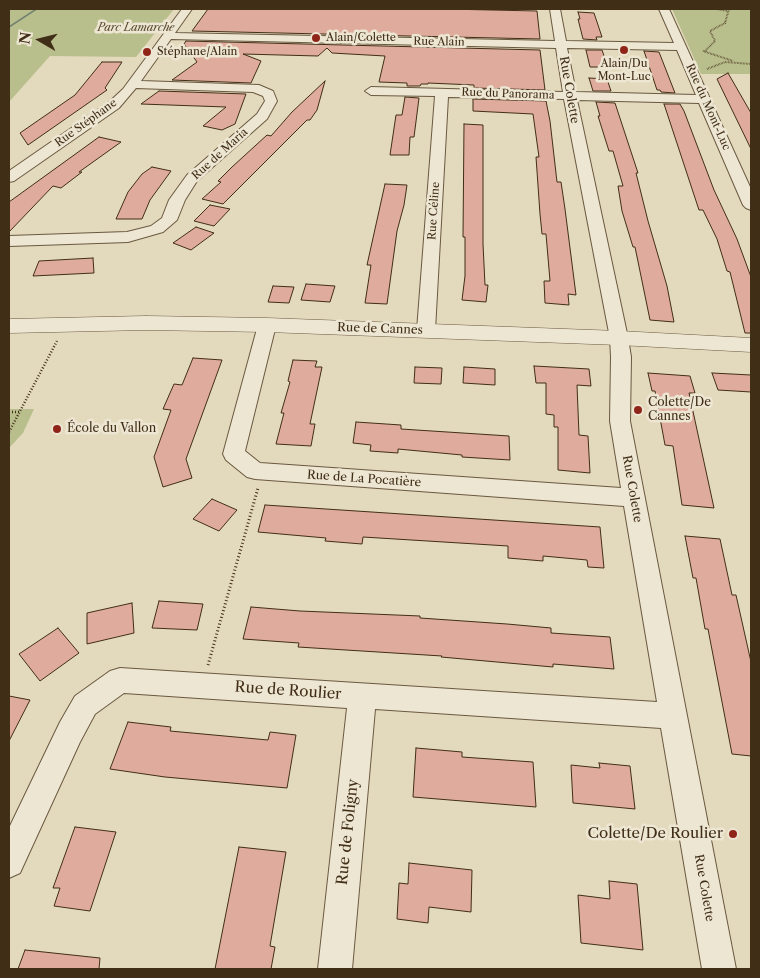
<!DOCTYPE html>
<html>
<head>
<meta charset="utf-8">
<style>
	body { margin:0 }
	#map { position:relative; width:760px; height:978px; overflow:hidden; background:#e3d9bc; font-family:"Libre Caslon Text",serif }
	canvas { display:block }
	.frame { position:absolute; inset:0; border:10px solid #412e17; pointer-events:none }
	.north { position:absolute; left:15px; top:15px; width:50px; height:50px; -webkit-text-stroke:4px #ede6d3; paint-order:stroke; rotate:278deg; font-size:14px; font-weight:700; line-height:20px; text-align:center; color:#412e17 }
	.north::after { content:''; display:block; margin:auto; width:18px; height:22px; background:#412e17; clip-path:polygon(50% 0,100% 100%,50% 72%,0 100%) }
</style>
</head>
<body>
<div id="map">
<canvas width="760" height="978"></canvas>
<div class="frame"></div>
<div class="north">N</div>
</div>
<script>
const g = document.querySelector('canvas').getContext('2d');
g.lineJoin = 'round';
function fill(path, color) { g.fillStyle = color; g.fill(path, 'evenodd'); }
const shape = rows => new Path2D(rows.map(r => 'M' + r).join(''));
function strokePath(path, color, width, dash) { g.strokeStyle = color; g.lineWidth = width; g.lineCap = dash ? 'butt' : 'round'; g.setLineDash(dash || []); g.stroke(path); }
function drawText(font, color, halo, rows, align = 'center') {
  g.font = font + ' "Libre Caslon Text",serif'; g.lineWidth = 5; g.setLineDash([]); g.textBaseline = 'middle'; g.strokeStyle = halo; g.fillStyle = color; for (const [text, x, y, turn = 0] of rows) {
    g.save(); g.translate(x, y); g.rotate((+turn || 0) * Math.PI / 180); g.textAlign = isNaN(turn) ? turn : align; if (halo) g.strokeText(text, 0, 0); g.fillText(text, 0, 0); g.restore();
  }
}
const green = shape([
	[9,9,174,9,136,57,50,56,9,102],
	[672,9,751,9,751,74,701,74],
	[9,409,34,409,23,433,9,448]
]);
const stream = shape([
	[35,9,38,9,9,28,9,26,35,9]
]);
const building = shape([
	[208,9,446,9,537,11,540,39,192,31,208,9],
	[578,12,594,13,602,37,596,37,597,40,583,39,578,19,580,19,578,12],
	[186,41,540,50,545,90,474,88,474,85,428,83,428,84,421,84,420,86,407,86,407,83,379,82,385,56,332,53,327,48,318,56,243,54,261,61,251,83,172,80,197,62,184,44,186,41],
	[586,50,602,50,608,67,590,67,586,50],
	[644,51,659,52,675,93,661,92,660,90,657,90,644,51],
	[102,62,122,62,105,88,107,90,28,145,20,133,75,95,102,62],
	[728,73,751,113,751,149,717,79,728,73],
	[589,78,607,79,611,91,593,91,589,78],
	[325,81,317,110,310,120,307,120,223,204,202,199,221,182,218,181,232,167,267,135,271,136,292,112,325,81],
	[159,91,246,94,235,124,222,130,203,126,226,107,141,104,159,91],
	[405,97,419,98,414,137,410,137,409,155,390,155,396,115,402,115,405,97],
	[473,99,546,101,550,121,557,182,561,182,565,209,576,295,568,294,569,305,545,303,544,281,550,281,546,234,542,234,540,214,536,157,539,157,533,114,473,111,473,99],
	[596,102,615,103,638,173,636,173,648,221,667,286,674,322,650,320,635,247,633,247,622,211,618,186,623,186,613,151,609,151,598,116,600,116,596,102],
	[664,104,680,104,684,111,714,190,737,239,751,277,751,333,745,333,730,272,727,271,717,239,703,210,699,210,664,104],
	[464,124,483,125,483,244,485,285,488,285,486,302,462,300,465,276,465,237,463,237,464,124],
	[99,137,121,142,79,172,82,172,61,188,53,186,9,232,9,202,99,137],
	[152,167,171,171,150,200,142,219,116,219,128,192,142,174,152,167],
	[385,184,407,185,404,205,397,231,387,304,365,303,371,265,367,265,385,184],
	[210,205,230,209,214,226,194,221,210,205],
	[196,227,214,233,191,250,173,243,196,227],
	[93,258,94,273,33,276,39,261,93,258],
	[306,284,335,286,330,302,301,300,306,284],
	[273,286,294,287,289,303,268,302,273,286],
	[193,358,222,360,186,459,192,478,163,487,154,457,171,410,163,409,174,384,182,385,193,358],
	[293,360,317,361,315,367,322,367,310,424,315,424,311,446,276,444,284,413,281,413,290,382,288,381,293,360],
	[534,366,589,369,591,386,577,385,579,435,588,436,590,473,558,470,558,427,554,427,554,415,546,414,546,383,536,383,534,366],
	[415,367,442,368,441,384,414,383,415,367],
	[464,367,495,369,495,385,463,383,464,367],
	[648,373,690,376,695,393,689,393,714,508,682,505,673,446,665,445,655,391,652,391,648,373],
	[712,373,751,375,751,392,718,390,712,373],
	[356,422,401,425,401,429,509,436,510,460,462,457,462,455,398,449,398,453,370,451,371,445,353,443,356,422],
	[212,499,237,510,219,531,193,519,212,499],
	[265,505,600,527,604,568,588,567,587,560,543,556,543,561,508,558,508,546,363,537,362,544,325,541,326,538,258,532,265,505],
	[685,536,720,539,732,595,736,595,751,662,751,756,732,754,708,629,705,629,696,578,693,578,685,536],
	[159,601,203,604,197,630,152,628,159,601],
	[132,603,134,633,87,644,87,613,132,603],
	[251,607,300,611,420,616,420,618,507,624,551,628,551,633,610,637,614,669,553,664,553,667,441,657,442,656,298,647,299,643,243,639,251,607],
	[58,628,79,653,40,681,19,654,58,628],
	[9,696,30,700,9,741,9,696],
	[128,722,171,727,170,731,268,740,270,732,296,735,287,788,165,777,110,769,128,722],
	[416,748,462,752,462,757,533,762,536,807,413,797,416,748],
	[599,763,630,766,635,809,573,803,571,765,600,768,599,763],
	[75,827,116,832,90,911,54,906,60,888,53,888,75,827],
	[239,847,286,852,270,946,275,947,271,969,215,969,239,847],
	[409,863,472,870,471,912,429,907,428,923,397,919,399,883,408,884,409,863],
	[609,881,637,884,643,950,581,943,578,895,610,899,609,881],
	[25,950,100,958,99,969,18,969,25,950]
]);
const pathFar2 = shape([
	[716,9,728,11],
	[703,51,733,61],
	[705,51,715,41,710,31,725,23,729,9],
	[707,69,725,62,751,64]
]);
const pathFar1 = shape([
	[9,412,19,412],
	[9,432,57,341]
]);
const path = shape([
	[208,665,258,488]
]);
const minor = shape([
	[182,9,192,9,175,33,555,41,550,9,560,9,566,41,674,43,659,9,669,9,751,189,751,210,746,208,743,205,699,103,577,100,628,338,631,357,630,421,736,969,702,969,661,728,375,709,352,969,318,969,347,708,124,693,95,714,80,742,20,873,9,878,9,828,60,722,75,696,110,671,120,668,657,702,624,506,255,479,247,477,226,460,223,454,258,325,260,321,267,319,274,321,276,325,245,451,260,463,621,488,610,421,611,357,610,338,564,99,448,97,435,330,433,334,426,336,419,334,417,330,435,96,371,95,365,91,371,87,563,92,556,48,171,39,141,81,259,85,273,91,277,101,267,119,197,181,185,200,177,220,163,232,128,242,9,246,9,236,127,232,151,226,162,218,169,200,187,175,257,114,265,101,263,96,253,92,136,88,119,108,14,181,9,182,9,171,109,102,123,89,182,9],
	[567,48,677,50,696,95,576,92,567,48]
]);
const tertiary = shape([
	[146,316,267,318,619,331,751,338,751,352,619,345,267,332,146,330,9,333,9,319,146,316]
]);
const markers = [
	[316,38,5,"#8f2418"],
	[624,50,5,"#8f2418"],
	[147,52,5,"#8f2418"],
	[638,410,5,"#8f2418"],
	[57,429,5,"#8f2418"],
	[733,834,5,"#8f2418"]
];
const farParknames = [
	["Parc Lamarche",136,28]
];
const farPoinames = [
	["Alain/Colette",326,38],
	["Stéphane/Alain",157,52],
	["Alain/Du",624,64,"center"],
	["Mont-Luc",624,77,"center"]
];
const farStreetnames = [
	["Rue Alain",439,42,1],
	["Rue du Panorama",508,94,2],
	["Rue du Mont-Luc",708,107,66],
	["Rue Stéphane",86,123,-36],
	["Rue de Maria",220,154,-42],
	["Rue Céline",434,211,-86]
];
const streetNames = [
	["Rue Colette",569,90,80],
	["Rue de Cannes",380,329,2],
	["Rue de La Pocatière",364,479,4],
	["Rue Colette",632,489,80],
	["Rue Colette",704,888,80]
];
const poiNames = [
	["Colette/De",648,403],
	["Cannes",648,417],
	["École du Vallon",67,429]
];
const nearStreetnames = [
	["Rue de Roulier",288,691,4],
	["Rue de Foligny",348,832,-84]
];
const nearPoinames = [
	["Colette/De Roulier",723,834]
];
fill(green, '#b9be8d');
fill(stream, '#748370');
fill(building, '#dfab9c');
strokePath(building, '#412e17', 1);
strokePath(minor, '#6a5940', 2);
strokePath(tertiary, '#6a5940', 1);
strokePath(pathFar2, '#412e17', 2, [0.5, 1]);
strokePath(pathFar1, '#412e17', 2.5, [1, 2]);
strokePath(path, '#412e17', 3, [1, 2.5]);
fill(minor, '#ede6d3');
fill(tertiary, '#ede6d3');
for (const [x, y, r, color] of markers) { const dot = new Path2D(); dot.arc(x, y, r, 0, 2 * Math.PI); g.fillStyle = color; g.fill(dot); strokePath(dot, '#ede6d3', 2); }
drawText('italic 11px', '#594b2f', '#ede6d3', farParknames);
drawText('11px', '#412e17', '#ede6d3', farPoinames, 'left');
drawText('11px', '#412e17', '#ede6d3', farStreetnames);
drawText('12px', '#412e17', '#ede6d3', streetNames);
drawText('12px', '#412e17', '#ede6d3', poiNames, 'left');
drawText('15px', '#412e17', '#ede6d3', nearStreetnames);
drawText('15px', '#412e17', '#ede6d3', nearPoinames, 'right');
</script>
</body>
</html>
